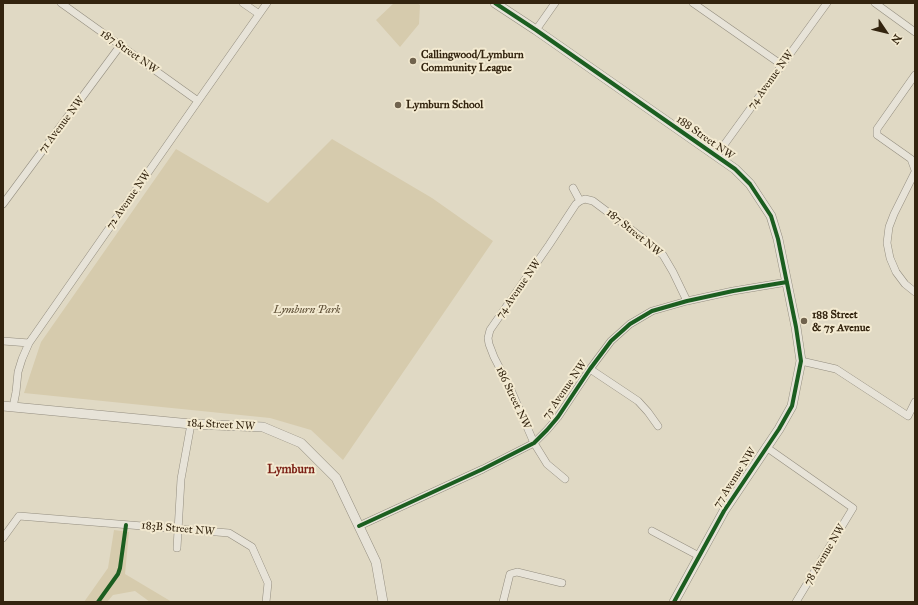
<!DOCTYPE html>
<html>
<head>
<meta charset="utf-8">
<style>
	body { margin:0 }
	#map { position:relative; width:918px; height:605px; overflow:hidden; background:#e0d9c4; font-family:"IM FELL Great Primer",serif }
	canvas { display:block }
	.frame { position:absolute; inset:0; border:4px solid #33240f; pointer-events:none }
	.north { position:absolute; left:866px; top:12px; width:40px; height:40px; -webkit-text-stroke:3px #f3ead1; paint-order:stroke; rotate:125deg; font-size:11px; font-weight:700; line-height:16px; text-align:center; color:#33240f }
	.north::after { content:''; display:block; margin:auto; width:14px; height:18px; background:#33240f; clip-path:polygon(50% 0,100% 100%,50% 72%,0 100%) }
</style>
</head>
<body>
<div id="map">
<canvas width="918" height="605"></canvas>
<div class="frame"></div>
<div class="north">N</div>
</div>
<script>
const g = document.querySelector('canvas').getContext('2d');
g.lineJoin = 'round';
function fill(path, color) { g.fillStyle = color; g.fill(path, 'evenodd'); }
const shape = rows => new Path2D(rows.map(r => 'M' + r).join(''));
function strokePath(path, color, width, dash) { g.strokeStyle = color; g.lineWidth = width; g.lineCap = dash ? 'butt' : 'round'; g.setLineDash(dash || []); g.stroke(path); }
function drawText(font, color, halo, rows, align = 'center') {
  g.font = font + ' "IM FELL Great Primer",serif'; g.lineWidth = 4; g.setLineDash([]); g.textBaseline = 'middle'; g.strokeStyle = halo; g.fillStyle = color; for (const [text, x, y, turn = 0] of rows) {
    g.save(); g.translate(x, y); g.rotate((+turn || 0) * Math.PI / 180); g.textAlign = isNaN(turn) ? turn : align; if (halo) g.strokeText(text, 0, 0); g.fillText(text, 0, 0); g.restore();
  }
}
const green = shape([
	[394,3,417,3,420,5,419,24,400,47,376,20],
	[332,139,432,198,493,241,343,460,311,430,270,418,24,393,41,342,176,149,268,203],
	[114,530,129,532,125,574,172,602,150,602,135,591,113,595,107,602,84,602,108,568]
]);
const minor = shape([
	[61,3,198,101],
	[243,3,259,14],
	[693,3,782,65],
	[875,3,915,32],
	[536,30,555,3],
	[915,75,877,129,877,135,911,159,915,170],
	[716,156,827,3],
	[915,172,894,214,889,227,887,243,890,258,896,272,905,284,915,292],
	[580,201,585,199,593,201,649,243,663,255,673,272,687,301],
	[3,204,120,46],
	[3,341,29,343],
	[801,361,836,369,908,416,915,402],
	[590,369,638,401,648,412,658,426],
	[13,407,16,392,18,372,22,359,29,343,198,101,267,3],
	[766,447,853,508,796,602],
	[565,479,547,464,534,443,511,390,494,357,489,344,488,338,490,330,549,245,572,210,576,204,580,201,573,188],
	[359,526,483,469,534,443,547,430,558,417,590,369,611,341,630,324,652,311,687,301,733,291,787,282],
	[652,531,699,556],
	[3,538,19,516,229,533,252,547,268,583,266,602],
	[177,548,181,479,191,424],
	[503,602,510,574,517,572,562,583]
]);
const tertiary = shape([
	[495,3,536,30,735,169,750,184,771,216,778,239,796,327,801,361,792,406,779,429,724,511,674,602],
	[3,406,191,424,263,427,301,443,336,478,376,562,383,602]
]);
const cycleway = shape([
	[495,3,536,30,735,169,750,184,771,216,778,239,796,327,801,361,792,406,779,429,724,511,674,602],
	[359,526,483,469,534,443,547,430,558,417,590,369,611,341,630,324,652,311,687,301,733,291,787,282],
	[98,602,118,574,120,568,126,525]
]);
const markers = [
	[413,61,4,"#70634e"],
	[398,105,4,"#70634e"],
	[804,321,4,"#70634e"]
];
const streetNames = [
	["187 Street NW",129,52,35],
	["74 Avenue NW",771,80,-54],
	["71 Avenue NW",62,125,-53],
	["188 Street NW",705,138,35],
	["72 Avenue NW",129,200,-55],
	["187 Street NW",634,233,39],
	["74 Avenue NW",519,289,-55],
	["75 Avenue NW",565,390,-55],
	["186 Street NW",513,398,65],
	["184 Street NW",221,425,3],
	["77 Avenue NW",735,478,-57],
	["183B Street NW",178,529,5],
	["78 Avenue NW",825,555,-59]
];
const poiNames = [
	["Callingwood/Lymburn",421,55],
	["Community League",421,68],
	["Lymburn School",406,105],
	["188 Street",812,315],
	["& 75 Avenue",812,328]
];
const parkNames = [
	["Lymburn Park",307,310]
];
const neighbourhoodNames = [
	["Lymburn",291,470]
];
fill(green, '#d6cbad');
strokePath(minor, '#938d7f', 8);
strokePath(tertiary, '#938d7f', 10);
strokePath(minor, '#e7e3d8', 7);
strokePath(tertiary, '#e7e3d8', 9);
strokePath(cycleway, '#1b5e20', 4);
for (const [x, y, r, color] of markers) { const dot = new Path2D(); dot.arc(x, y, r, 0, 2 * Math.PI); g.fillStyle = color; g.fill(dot); strokePath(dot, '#f3ead1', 1.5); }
drawText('11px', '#33240f', '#f3ead1', streetNames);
drawText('bold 11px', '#33240f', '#f3ead1', poiNames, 'left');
drawText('italic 11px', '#5a4b32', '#f3ead1', parkNames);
drawText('bold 12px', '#7a1f14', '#f3ead1', neighbourhoodNames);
</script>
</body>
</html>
